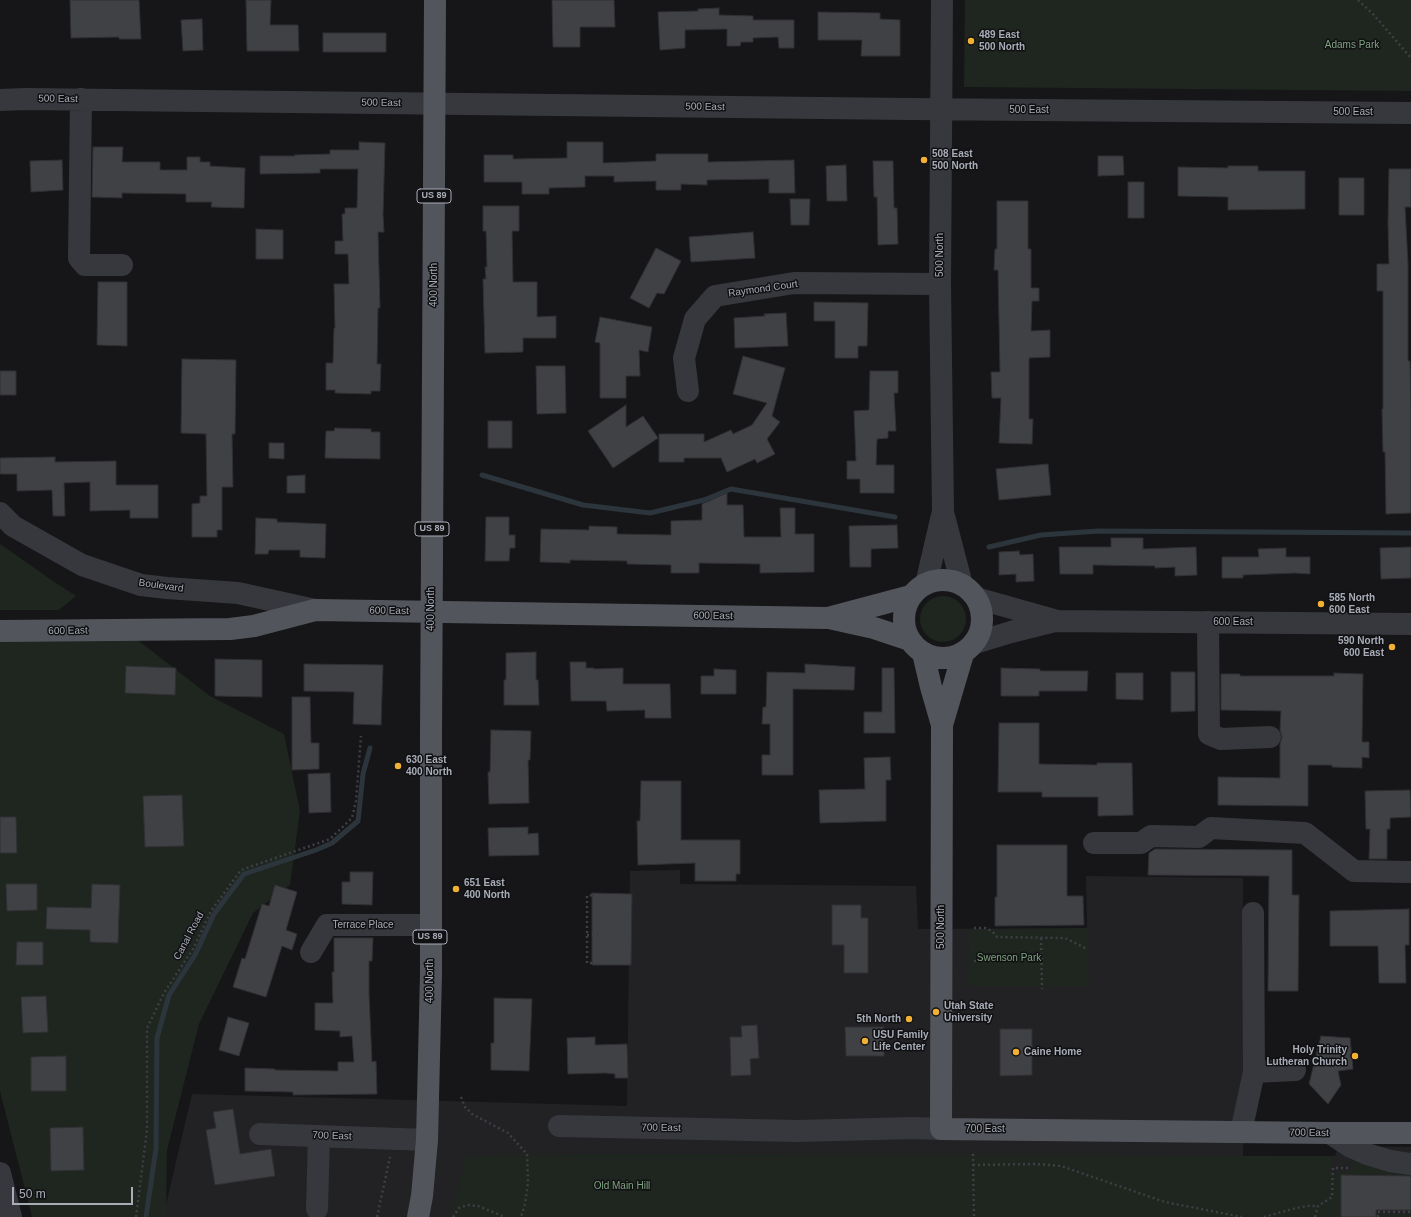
<!DOCTYPE html>
<html>
<head>
<meta charset="utf-8">
<style>
	body { margin:0 }
	#map { position:relative; width:1411px; height:1217px; overflow:hidden; background:#161618; font-family:Arial,sans-serif }
	canvas { display:block }
	.scale { position:absolute; left:12px; top:1187px; width:121px; height:18px; box-sizing:border-box; border:2px solid #a8adb8; border-top:0; padding-left:5px; font-size:12px; line-height:14px; white-space:nowrap; color:#a8adb8; -webkit-text-stroke:3px #111113; paint-order:stroke }
</style>
</head>
<body>
<div id="map">
<canvas width="1411" height="1217"></canvas>
<div class="scale">50 m</div>
</div>
<script>
const g = document.querySelector('canvas').getContext('2d');
g.lineJoin = 'round';
function fill(path, color) { g.fillStyle = color; g.fill(path, 'evenodd'); }
const shape = rows => new Path2D(rows.map(r => 'M' + r).join(''));
function strokePath(path, color, width, dash) { g.strokeStyle = color; g.lineWidth = width; g.lineCap = dash ? 'butt' : 'round'; g.setLineDash(dash || []); g.stroke(path); }
function drawText(font, color, halo, rows, align = 'center') {
  g.font = font + ' Arial,sans-serif'; g.lineWidth = 3; g.setLineDash([]); g.textBaseline = 'middle'; g.strokeStyle = halo; g.fillStyle = color; for (const [text, x, y, turn = 0] of rows) {
    g.save(); g.translate(x, y); g.rotate((+turn || 0) * Math.PI / 180); g.textAlign = isNaN(turn) ? turn : align; if (halo) g.strokeText(text, 0, 0); g.fillText(text, 0, 0); g.restore();
  }
}
const built = shape([
	[680,870,680,884,916,886,918,929,1087,928,1086,876,1243,878,1243,1156,1335,1156,1337,1150,1379,1147,1411,1147,1411,1217,163,1217,192,1094,627,1106,630,871]
]);
const green = shape([
	[965,0,1411,0,1411,91,964,87],
	[0,544,53,581,76,596,59,610,0,610],
	'920 619a23 23 0 1 1 46 0a23 23 0 1 1-46 0Z',
	[135,638,210,696,284,734,300,811,290,885,253,913,199,1024,167,1150,166,1217,32,1217,0,1091,0,640],
	[1087,928,1089,986,968,986,969,930],
	[1351,1153,1411,1170,1411,1176,1341,1175,1341,1217,451,1217,466,1156,597,1154,1331,1156,1331,1179,1335,1179,1335,1171,1350,1171],
	[1380,1214,1411,1214,1411,1217,1380,1217]
]);
const stream = shape([
	[482,475,583,505,650,513,704,500,731,489,895,517],
	[989,547,1041,535,1099,531,1411,533],
	[146,1217,156,1148,157,1038,169,995,195,955,214,914,244,874,316,850,332,843,358,821,363,774,370,748]
]);
const building = shape([
	[70,0,139,0,141,39,119,39,119,37,71,38,70,0],
	[246,0,271,0,270,25,298,25,299,51,247,51,246,0],
	[552,0,614,0,615,27,580,27,580,47,553,47,552,0],
	[719,8,719,15,753,16,753,20,794,20,794,48,779,48,778,37,753,38,753,42,741,42,740,46,727,46,727,29,685,30,685,48,660,50,658,12,698,11,698,9,719,8],
	[818,12,880,13,880,19,900,20,900,56,861,56,862,40,818,40,818,12],
	[202,19,203,50,183,51,181,20,202,19],
	[323,33,386,33,386,52,323,52,323,33],
	[359,142,385,143,383,215,384,232,378,232,380,308,378,308,377,364,381,364,380,391,371,391,371,394,335,393,335,390,326,390,326,363,333,363,334,328,335,328,334,284,349,284,348,254,335,254,335,241,343,241,342,214,345,214,345,208,357,208,358,169,320,169,320,173,260,174,260,156,295,156,294,155,330,154,330,150,359,150,359,142],
	[567,142,603,142,603,163,656,161,656,154,708,154,708,162,794,160,795,193,769,193,769,179,707,180,707,185,681,184,681,190,656,190,656,181,614,182,614,176,585,176,585,187,549,188,549,194,522,194,522,182,484,182,484,155,513,155,513,159,567,158,567,142],
	[93,147,123,147,122,162,160,162,160,170,187,170,187,157,200,157,200,162,210,162,210,166,245,168,244,208,211,207,212,202,186,202,186,194,122,193,122,198,92,197,93,147],
	[1098,156,1123,156,1124,175,1098,176,1098,156],
	[62,160,63,190,31,192,30,161,62,160],
	[873,161,893,161,894,208,897,208,898,244,878,245,877,197,874,197,873,161],
	[846,165,847,201,827,201,826,166,846,165],
	[1228,166,1258,166,1258,171,1305,171,1305,209,1228,210,1228,197,1178,196,1178,167,1228,168,1228,166],
	[1389,169,1411,169,1411,207,1405,207,1408,264,1408,361,1410,361,1411,407,1411,513,1386,514,1385,452,1383,452,1382,409,1383,409,1383,291,1377,291,1377,264,1389,264,1388,223,1389,169],
	[1339,178,1364,178,1364,215,1339,215,1339,178],
	[1128,182,1144,182,1144,218,1128,218,1128,182],
	[790,199,810,199,809,225,791,225,790,199],
	[997,201,1028,201,1028,249,1031,249,1031,288,1039,288,1039,301,1032,301,1031,331,1050,330,1050,357,1029,358,1029,419,1033,419,1032,444,999,443,1001,398,992,398,991,372,1000,372,998,270,994,270,995,249,997,249,997,201],
	[483,206,519,206,519,231,512,231,513,282,537,282,537,317,556,316,556,338,523,338,523,352,485,353,483,279,486,279,485,267,487,267,486,231,483,231,483,206],
	[256,229,283,230,283,259,256,259,256,229],
	[753,232,755,258,691,262,689,237,753,232],
	[656,248,681,261,664,294,657,293,649,308,630,298,656,248],
	[98,282,127,282,127,346,97,345,98,282],
	[814,302,868,303,867,346,858,346,858,358,835,358,835,321,814,321,814,302],
	[786,313,788,346,735,348,734,318,765,316,764,314,786,313],
	[600,317,652,327,648,352,639,350,640,376,626,376,626,398,600,398,600,343,595,342,600,317],
	[743,356,785,368,772,416,780,422,767,439,775,454,757,463,755,459,727,472,721,458,684,458,684,462,659,462,659,434,704,434,704,442,731,430,733,434,752,425,767,403,733,394,743,356],
	[182,359,236,360,235,434,232,434,233,487,222,487,222,530,217,530,217,537,192,537,192,504,200,503,200,496,207,496,206,434,181,433,182,359],
	[536,366,565,366,566,413,537,414,536,366],
	[0,371,16,371,16,395,0,395,0,371],
	[870,371,898,371,898,393,894,393,896,431,888,431,888,438,877,439,876,465,894,465,894,493,860,493,860,479,847,479,847,461,856,461,854,411,869,410,870,371],
	[626,405,626,427,643,416,658,438,613,468,588,431,626,405],
	[488,421,512,421,512,448,488,448,488,421],
	[335,428,371,429,371,432,380,432,380,459,325,458,326,431,334,431,335,428],
	[269,443,284,443,284,459,269,458,269,443],
	[55,457,55,462,116,461,116,485,158,485,158,518,130,518,130,510,90,511,90,482,64,483,65,516,53,516,52,490,17,491,17,474,0,474,0,458,55,457],
	[1048,464,1051,495,999,500,996,469,1048,464],
	[305,475,305,493,287,493,287,476,305,475],
	[727,493,727,505,743,505,744,537,781,537,780,508,795,508,795,534,814,534,814,572,760,573,760,564,699,563,699,573,671,573,671,565,627,564,627,561,570,560,570,563,540,562,541,529,589,530,589,526,617,527,617,534,671,535,671,521,702,520,702,504,727,493],
	[486,517,509,517,509,535,515,535,515,548,510,548,509,561,485,561,486,517],
	[256,518,277,519,277,522,326,524,325,558,300,557,300,550,269,550,268,554,255,554,256,518],
	[897,525,898,548,871,549,871,567,850,567,849,526,897,525],
	[1111,538,1143,538,1143,549,1196,547,1197,575,1175,576,1175,567,1155,568,1155,566,1093,565,1093,574,1060,574,1059,547,1111,547,1111,538],
	[1411,547,1411,578,1381,579,1380,548,1411,547],
	[1286,548,1286,557,1310,557,1310,574,1295,573,1243,575,1243,578,1222,578,1222,557,1259,557,1258,549,1286,548],
	[1019,551,1020,555,1033,554,1034,581,1016,582,1016,574,999,575,999,552,1019,551],
	[536,652,536,680,538,680,539,705,504,705,504,680,506,680,506,653,536,652],
	[215,659,262,660,262,697,215,696,215,659],
	[570,662,586,662,586,668,594,668,594,669,623,668,623,684,670,684,671,718,645,718,645,710,607,711,606,701,571,701,570,662],
	[304,664,383,665,381,725,353,724,354,692,304,691,304,664],
	[805,664,855,667,854,690,793,689,793,775,762,775,762,755,770,755,770,724,762,724,763,707,766,707,767,672,805,673,805,664],
	[126,666,176,668,175,695,125,693,126,666],
	[882,668,894,668,895,733,864,733,864,712,882,712,882,668],
	[1001,668,1040,669,1040,671,1088,671,1087,691,1039,691,1039,696,1001,696,1001,668],
	[714,669,736,670,736,694,701,694,701,676,714,676,714,669],
	[1171,672,1195,672,1195,711,1171,712,1171,672],
	[1116,673,1143,673,1143,700,1116,699,1116,673],
	[1334,673,1363,674,1362,742,1369,742,1369,758,1362,757,1362,768,1332,767,1332,765,1308,765,1308,806,1218,805,1218,777,1280,778,1280,744,1282,737,1280,730,1281,711,1221,710,1221,674,1240,674,1240,676,1334,676,1334,673],
	[292,697,310,697,311,743,319,743,319,769,292,770,292,697],
	[999,723,1039,723,1039,764,1097,765,1097,763,1132,763,1133,815,1098,816,1098,797,1042,797,1042,792,998,792,999,723],
	[491,730,531,731,530,760,528,760,529,803,489,804,488,772,490,772,491,730],
	[890,757,891,780,886,780,886,821,820,823,819,790,865,789,864,758,890,757],
	[330,773,331,812,309,813,308,774,330,773],
	[641,781,681,781,681,840,740,840,740,874,736,874,736,881,695,881,695,863,638,865,637,821,640,821,641,781],
	[1410,790,1411,817,1390,818,1390,829,1387,829,1387,859,1369,859,1370,829,1366,829,1365,791,1410,790],
	[182,795,184,846,145,847,143,796,182,795],
	[0,817,16,817,17,853,0,853,0,817],
	[528,827,528,834,538,833,539,855,489,856,488,828,528,827],
	[997,845,1067,845,1067,896,1083,896,1084,925,995,926,995,897,997,897,997,845],
	[1155,849,1292,850,1292,895,1299,895,1298,991,1268,991,1269,876,1148,875,1149,853,1155,849],
	[350,872,373,872,372,905,342,904,342,882,350,882,350,872],
	[6,884,37,884,37,910,7,911,6,884],
	[92,884,120,885,118,943,90,942,90,930,46,929,47,907,91,908,92,884],
	[275,885,297,892,286,930,297,934,292,950,282,946,266,997,233,987,242,958,245,959,262,904,269,906,275,885],
	[592,893,632,894,631,965,592,965,592,893],
	[832,905,861,905,861,918,868,918,868,973,844,973,844,945,832,945,832,905],
	[1409,909,1409,945,1405,945,1406,983,1379,983,1378,946,1330,946,1330,911,1409,909],
	[334,938,373,938,372,961,369,961,369,994,372,1062,376,1061,377,1094,293,1095,293,1092,245,1091,245,1068,275,1069,275,1070,338,1071,338,1062,354,1062,352,1036,340,1037,340,1031,315,1030,315,1003,333,1003,332,972,334,972,334,938],
	[17,942,43,942,43,965,16,965,17,942],
	[46,996,48,1032,23,1033,21,997,46,996],
	[494,998,532,999,529,1071,491,1070,491,1043,494,1043,494,998],
	[228,1017,249,1023,239,1056,219,1050,228,1017],
	[757,1025,759,1058,750,1059,751,1075,731,1076,730,1037,742,1037,741,1026,757,1025],
	[845,1027,884,1027,884,1056,846,1056,845,1027],
	[1000,1029,1032,1029,1032,1075,1000,1076,1000,1029],
	[1321,1036,1350,1038,1353,1069,1338,1071,1341,1085,1328,1104,1309,1084,1321,1036],
	[595,1037,595,1045,627,1044,628,1078,615,1078,615,1074,605,1073,568,1074,567,1038,595,1037],
	[66,1056,66,1091,31,1091,31,1057,66,1056],
	[233,1109,240,1154,271,1149,275,1176,215,1185,206,1130,216,1128,213,1112,233,1109],
	[83,1127,84,1170,51,1171,50,1128,83,1127],
	[1341,1175,1411,1176,1411,1210,1376,1210,1376,1217,1341,1217,1341,1175]
]);
const path = shape([
	[1358,0,1373,14,1411,58],
	[974,928,985,928,992,931,997,937,1065,938,1087,949],
	[587,935,608,934],
	[1041,938,1042,989],
	[974,961,1012,961],
	[592,963,587,963,587,896,592,895],
	[461,1097,465,1107,472,1114,508,1133,527,1154,528,1182,525,1204,521,1217],
	[973,1154,974,1217],
	[973,1165,1036,1164,1061,1166,1165,1202,1242,1217],
	[136,1217,147,1130,147,1028,164,993,193,949,211,911,241,870,330,839,352,818,356,801,361,736],
	[377,1217,390,1157],
	[453,1217,459,1208,468,1205,478,1206,505,1217],
	[1264,1217,1296,1208,1308,1206,1318,1206],
	[1315,1217,1318,1206,1332,1197,1333,1168,1348,1168,1348,1165],
	[1378,1217,1378,1212,1411,1212]
]);
const minor = shape([
	[81,99,79,258,85,265,122,265],
	[0,100,25,99,909,109,1411,113],
	[688,391,684,358,695,319,715,296,794,283,940,284],
	[0,513,13,526,82,565,141,585,167,588,238,593,315,610],
	[944,516,962,585],
	[926,584,943,511,940,284,942,0],
	[976,598,1054,620],
	[1208,622,1209,734,1221,739,1270,737],
	[975,643,1011,632,1055,621,1411,624],
	[1094,843,1141,843,1151,836,1199,837,1211,828,1305,833,1354,871,1411,872],
	[311,952,327,925,430,925],
	[1254,1072,1295,1070],
	[559,1126,798,1131,912,1128,941,1129],
	[1241,1132,1254,1072,1253,913],
	[1330,1133,1351,1147,1367,1154,1390,1161,1411,1164],
	[260,1134,427,1140],
	[0,1173,11,1217],
	[317,1209,319,1136]
]);
const major = shape([
	'904 619a39 39 0 1 1 78 0a39 39 0 1 1-78 0Z',
	[832,617,911,596],
	[0,631,230,629,254,626,315,610,829,618,874,628,910,640],
	[923,653,931,687,942,725],
	[963,654,942,725,941,1129,1330,1133,1411,1133],
	[418,1217,422,1196,427,1140,431,974,431,735,435,0]
]);
const markers = [
	[971,41,4,"#f2b134"],
	[924,160,4,"#f2b134"],
	[1321,604,4,"#f2b134"],
	[1392,647,4,"#f2b134"],
	[398,766,4,"#f2b134"],
	[456,889,4,"#f2b134"],
	[936,1012,4,"#f2b134"],
	[909,1019,4,"#f2b134"],
	[865,1041,4,"#f2b134"],
	[1016,1052,4,"#f2b134"],
	[1355,1056,4,"#f2b134"]
];
const shields = [
	[434,196,34],
	[432,529,34],
	[430,937,34]
];
const shieldNames = [
	["US 89",434,196],
	["US 89",432,529],
	["US 89",430,937]
];
const poiNames = [
	["489 East",979,35],
	["500 North",979,47],
	["508 East",932,154],
	["500 North",932,166],
	["585 North",1329,598],
	["600 East",1329,610],
	["590 North",1384,641,"right"],
	["600 East",1384,653,"right"],
	["630 East",406,760],
	["400 North",406,772],
	["651 East",464,883],
	["400 North",464,895],
	["Utah State",944,1006],
	["University",944,1018],
	["5th North",901,1019,"right"],
	["USU Family",873,1035],
	["Life Center",873,1047],
	["Holy Trinity",1347,1050,"right"],
	["Lutheran Church",1347,1062,"right"],
	["Caine Home",1024,1052]
];
const parkNames = [
	["Adams Park",1352,45],
	["Swenson Park",1009,958],
	["Old Main Hill",622,1186]
];
const streetNames = [
	["500 East",58,99,1],
	["500 East",381,103,1],
	["500 East",705,107,1],
	["500 East",1029,110],
	["500 East",1353,112],
	["500 North",940,255,-90],
	["400 North",434,285,-90],
	["Raymond Court",763,289,-8],
	["Boulevard",161,586,8],
	["400 North",431,609,-90],
	["600 East",389,611,1],
	["600 East",713,616,1],
	["600 East",1233,622],
	["600 East",68,631,-1],
	["Terrace Place",363,925],
	["500 North",941,927,-90],
	["Canal Road",189,936,-62],
	["400 North",430,981,-90],
	["700 East",661,1128,1],
	["700 East",985,1129],
	["700 East",1309,1133,1],
	["700 East",332,1136,2]
];
fill(built, '#222225');
fill(green, '#1e261f');
strokePath(stream, '#2c353c', 5);
fill(building, '#404145');
strokePath(building, '#303034', 1);
strokePath(path, '#3d3f44', 2.5, [2, 3]);
strokePath(minor, '#37383d', 22);
strokePath(major, '#53555c', 22);
for (const [x, y, r, color] of markers) { const dot = new Path2D(); dot.arc(x, y, r, 0, 2 * Math.PI); g.fillStyle = color; g.fill(dot); strokePath(dot, '#111113', 1.5); }
for (const [x, y, w] of shields) { const box = new Path2D(); box.roundRect(x - w / 2, y - 7, w, 14, 3); g.fillStyle = '#111113'; g.fill(box); strokePath(box, '#a8adb8', 1); }
drawText('bold 9px', '#a8adb8', null, shieldNames);
drawText('bold 10px', '#a8adb8', '#111113', poiNames, 'left');
drawText('10px', '#7fa381', '#111113', parkNames);
drawText('10px', '#a8adb8', '#111113', streetNames);
</script>
</body>
</html>
